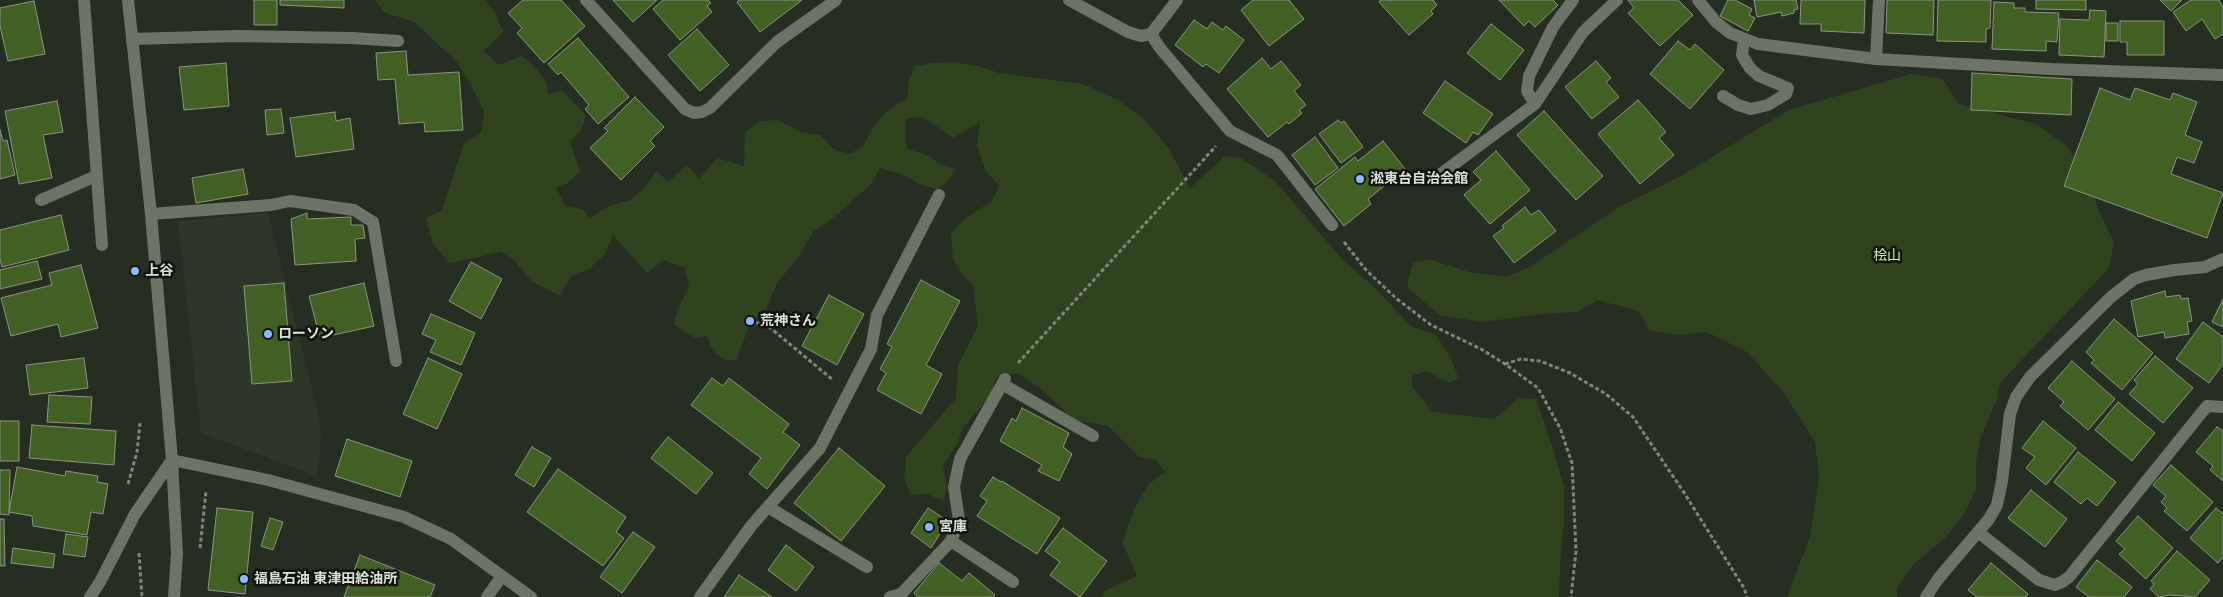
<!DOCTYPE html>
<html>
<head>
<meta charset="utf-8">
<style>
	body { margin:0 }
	canvas { display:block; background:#262d21 }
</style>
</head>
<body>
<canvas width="2223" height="597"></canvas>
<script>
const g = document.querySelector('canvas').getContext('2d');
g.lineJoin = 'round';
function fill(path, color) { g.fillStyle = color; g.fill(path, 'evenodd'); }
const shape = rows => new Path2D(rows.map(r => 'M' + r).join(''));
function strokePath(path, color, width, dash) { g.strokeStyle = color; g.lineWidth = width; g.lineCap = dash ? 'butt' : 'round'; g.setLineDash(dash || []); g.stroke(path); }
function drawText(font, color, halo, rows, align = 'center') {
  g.font = font + ' "DM Sans","Noto Sans JP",sans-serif'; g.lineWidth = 5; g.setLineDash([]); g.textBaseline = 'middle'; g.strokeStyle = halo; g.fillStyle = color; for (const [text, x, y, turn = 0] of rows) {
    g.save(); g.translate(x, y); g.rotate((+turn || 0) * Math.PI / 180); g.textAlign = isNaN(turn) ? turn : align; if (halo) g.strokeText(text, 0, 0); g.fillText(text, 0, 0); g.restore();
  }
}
const built = shape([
	[268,213,319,417,321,438,317,476,201,433,178,221]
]);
const green = shape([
	[375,0,484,0,494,10,503,32,484,51,498,65,522,56,534,66,547,83,548,94,562,90,586,115,581,131,570,141,580,172,568,183,556,187,565,206,583,209,589,218,609,206,630,200,644,188,657,171,668,182,687,165,699,179,717,158,744,166,745,132,759,121,778,120,800,132,820,135,835,150,850,154,863,146,875,124,891,108,907,98,909,80,915,66,933,63,954,62,978,66,999,73,1083,84,1118,100,1144,119,1168,147,1190,188,1225,156,1241,158,1275,181,1343,260,1374,287,1411,326,1436,335,1450,356,1458,377,1450,383,1426,371,1412,376,1412,387,1433,412,1494,419,1519,398,1536,399,1554,452,1564,487,1564,524,1561,547,1559,597,1101,597,1106,590,1137,576,1122,542,1135,507,1149,484,1165,472,1156,460,1139,457,1108,426,1074,420,1040,388,1017,373,996,377,992,393,963,428,957,444,943,466,947,488,943,501,927,494,911,495,904,479,906,457,956,398,958,365,978,326,973,285,963,276,953,259,951,233,966,218,992,201,999,186,986,171,977,146,980,122,953,138,923,117,906,119,905,135,907,149,930,156,939,164,956,169,946,183,937,189,921,185,904,175,880,168,871,184,839,213,813,232,799,256,777,283,766,310,749,326,737,359,726,361,713,351,707,336,695,338,674,325,678,309,689,286,685,268,664,260,647,273,613,235,605,254,589,269,571,276,560,296,531,281,515,261,501,252,450,263,433,244,426,218,442,210,464,143,481,133,484,111,470,83,456,61,413,21,385,13],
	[1911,74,1943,79,1958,104,2036,124,2066,145,2090,184,2099,211,2114,242,2109,268,2000,383,1997,399,1981,436,1976,462,1976,489,1964,514,1946,537,1914,564,1897,588,1897,597,1787,597,1810,537,1819,477,1815,442,1784,393,1747,352,1707,332,1680,335,1649,330,1639,311,1597,300,1577,312,1542,314,1483,322,1439,315,1407,287,1413,262,1431,260,1469,272,1506,277,1530,267,1619,207,1679,177,1789,110]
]);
const building = shape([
	[254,0,277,0,277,25,254,25,254,0],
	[280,0,344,0,344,8,280,5,280,0],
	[523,0,561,0,585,26,544,63,517,33,522,28,508,13,523,0],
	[613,0,657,0,633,22,613,0],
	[663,0,708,0,711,3,707,6,712,12,680,40,653,9,663,0],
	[739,0,802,0,760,32,737,2,739,0],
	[1253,0,1289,0,1304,19,1269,46,1241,10,1253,0],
	[1381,0,1433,0,1437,5,1431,11,1433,14,1409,35,1379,2,1381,0],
	[1499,0,1553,0,1558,5,1535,27,1529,21,1524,26,1499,0],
	[1628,0,1678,0,1693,15,1660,46,1628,13,1634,8,1628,0],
	[1728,0,1735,0,1752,9,1749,15,1755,18,1748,31,1720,16,1728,0],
	[1754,0,1796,0,1798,9,1794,10,1794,13,1782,16,1781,12,1757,17,1754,0],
	[1801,0,1865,0,1864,33,1821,31,1821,24,1800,24,1801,0],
	[1887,0,1934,0,1933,35,1886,33,1887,0],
	[1938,0,1991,0,1990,28,1986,29,1986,42,1937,41,1938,0],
	[2036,0,2086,0,2086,10,2036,9,2036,0],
	[2160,0,2182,0,2171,11,2160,0],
	[2191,0,2219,0,2223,7,2223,34,2215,39,2202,19,2186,31,2173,12,2191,0],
	[34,1,45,54,8,61,0,26,0,8,34,1],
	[1994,2,2014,3,2014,8,2025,8,2025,12,2059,13,2057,42,2046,41,2046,51,1992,49,1994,2],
	[2090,10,2106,11,2104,57,2059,55,2060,19,2089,20,2090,10],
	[1194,20,1207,29,1212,22,1223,30,1226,26,1244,40,1219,73,1206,64,1203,67,1175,45,1194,20],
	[2120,21,2164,21,2164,55,2127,55,2127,42,2120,42,2120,21],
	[2106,23,2118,23,2118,41,2106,41,2106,23],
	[1491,24,1524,50,1500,80,1467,53,1491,24],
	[697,29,729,65,700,91,668,55,697,29],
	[578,38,629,97,598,124,585,109,589,105,561,72,558,75,548,64,578,38],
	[1678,41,1690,50,1695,44,1724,70,1690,109,1650,74,1678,41],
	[406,51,408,75,459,72,463,130,425,132,424,122,399,124,395,79,378,80,376,53,406,51],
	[1262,58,1271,69,1281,61,1301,85,1294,91,1306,105,1299,110,1302,113,1289,124,1287,122,1268,137,1227,89,1262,58],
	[1596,61,1611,78,1606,82,1619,97,1592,119,1565,87,1596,61],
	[226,63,229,106,184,110,179,67,226,63],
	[1972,73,2072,79,2071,115,1971,110,1972,73],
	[1445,81,1493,114,1478,135,1473,132,1466,143,1423,113,1445,81],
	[2100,88,2130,100,2135,88,2170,100,2173,93,2197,102,2185,135,2202,142,2194,163,2177,157,2171,174,2223,193,2207,238,2064,186,2100,88],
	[635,97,664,127,650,141,655,146,621,180,590,148,608,131,604,128,635,97],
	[1638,100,1666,132,1659,138,1674,155,1640,184,1598,134,1638,100],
	[57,101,63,132,43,135,52,178,19,184,5,111,57,101],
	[281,109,284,133,267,135,265,110,281,109],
	[1544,111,1603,176,1576,200,1517,135,1544,111],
	[335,112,336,121,350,118,354,149,296,157,290,118,335,112],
	[1338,120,1341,123,1344,121,1363,147,1341,163,1319,134,1338,120],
	[0,130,3,141,7,140,15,175,0,179,0,130],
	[1315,137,1338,168,1315,185,1292,155,1315,137],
	[1383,141,1405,169,1368,199,1371,204,1344,226,1315,189,1355,157,1358,161,1383,141],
	[1496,151,1530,190,1490,224,1464,195,1481,180,1473,172,1496,151],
	[243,169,248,194,196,203,192,178,243,169],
	[1525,207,1531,215,1539,210,1556,231,1514,263,1493,236,1504,228,1502,226,1525,207],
	[307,213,307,219,351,217,351,225,363,225,365,238,355,239,356,261,295,265,291,219,307,213],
	[61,215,69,250,2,267,0,259,0,230,61,215],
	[37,261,42,279,0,289,0,270,37,261],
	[471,262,502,279,481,319,449,301,471,262],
	[81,265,98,328,61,337,58,324,11,336,1,298,52,285,49,273,81,265],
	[921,280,960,301,926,365,942,374,921,414,877,390,886,373,880,369,892,347,887,344,921,280],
	[284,283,292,381,252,384,244,286,284,283],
	[364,283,374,326,320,338,309,296,364,283],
	[2165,291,2166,297,2180,295,2181,299,2188,298,2192,321,2187,322,2189,334,2165,338,2164,332,2138,337,2131,301,2165,291],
	[829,295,864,314,837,365,802,346,829,295],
	[2223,299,2223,327,2212,322,2223,299],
	[431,314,475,333,461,365,430,352,436,340,422,334,431,314],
	[2114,319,2153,353,2122,390,2091,363,2094,360,2086,352,2114,319],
	[2203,322,2223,337,2223,364,2209,383,2176,359,2203,322],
	[2155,356,2193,388,2163,423,2129,394,2138,384,2134,380,2155,356],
	[84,358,88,388,30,395,26,365,84,358],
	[428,358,462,374,437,429,403,414,428,358],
	[2072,361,2115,399,2088,430,2060,406,2064,402,2048,388,2072,361],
	[712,378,723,386,729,378,789,424,783,432,800,445,767,489,749,474,761,458,691,405,712,378],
	[49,395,92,397,90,424,47,422,49,395],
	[2118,402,2155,433,2132,461,2095,430,2118,402],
	[1022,408,1069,433,1063,447,1072,454,1059,481,1038,471,1042,465,1000,441,1012,418,1016,421,1022,408],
	[0,421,19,421,19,461,0,461,0,421],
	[2043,421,2076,448,2046,485,2026,468,2035,457,2022,448,2043,421],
	[32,425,116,431,114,465,29,458,32,425],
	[2217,427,2223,431,2223,481,2210,470,2213,466,2196,452,2217,427],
	[668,437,713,473,696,494,651,458,668,437],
	[347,439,412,461,400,497,335,476,347,439],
	[532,447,551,458,534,487,515,475,532,447],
	[839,448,885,486,841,541,794,503,839,448],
	[2078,452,2116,482,2097,506,2087,498,2081,504,2054,482,2078,452],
	[2171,465,2213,502,2187,531,2164,511,2167,508,2161,502,2166,496,2153,485,2171,465],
	[17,467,65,476,66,471,98,476,97,482,108,484,103,514,91,512,87,535,33,526,32,516,9,512,17,467],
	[558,469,626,517,616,532,624,538,603,566,527,512,558,469],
	[0,470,10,470,9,515,0,514,0,470],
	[993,477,1001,482,1002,481,1060,518,1037,554,977,516,987,501,980,496,993,477],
	[2031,490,2067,519,2045,547,2008,518,2031,490],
	[217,508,253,512,245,594,208,590,217,508],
	[928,508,948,521,931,548,911,533,928,508],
	[2216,508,2223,514,2223,557,2218,563,2190,538,2216,508],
	[2138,516,2173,548,2146,579,2119,554,2125,549,2116,541,2138,516],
	[270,518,283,522,273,550,261,546,270,518],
	[0,519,4,519,5,566,0,566,0,519],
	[1063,528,1107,561,1080,597,1050,575,1060,562,1045,551,1063,528],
	[633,532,655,547,622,593,600,577,633,532],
	[66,534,88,537,85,557,63,554,66,534],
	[786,545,814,567,796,591,768,570,786,545],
	[13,548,55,554,53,568,11,563,13,548],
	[2177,551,2210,580,2195,597,2170,595,2159,597,2150,589,2154,584,2151,581,2177,551],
	[360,555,435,585,430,597,344,597,360,555],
	[2097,560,2132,587,2124,597,2089,597,2076,587,2097,560],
	[939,563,962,581,969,573,995,595,993,597,918,597,914,593,939,563],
	[1991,563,2028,594,2026,597,1977,597,1968,590,1991,563],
	[739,575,772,597,724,597,739,575]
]);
const path = shape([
	[1344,242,1366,270,1397,299,1431,325,1481,349,1505,364,1538,388,1560,428,1572,463,1576,551,1571,597],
	[750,321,768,326,833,380],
	[1018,363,1216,146],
	[1505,364,1521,359,1540,361,1570,373,1606,394,1633,417,1683,491,1744,588,1747,597],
	[128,484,137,452,140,423],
	[200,548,206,491],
	[139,553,142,597]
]);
const service = shape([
	[1723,96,1738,105,1751,109,1768,105,1786,94,1788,88,1759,76,1750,68,1742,55,1744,39],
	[768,507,867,567]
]);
const minor = shape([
	[84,0,102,245],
	[586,0,685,109,694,113,702,112,710,108,777,42,836,0],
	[1069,0,1128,32,1141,36,1151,34,1177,0],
	[1698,0,1716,22,1730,33,1758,44,1876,59,2050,69,2223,75],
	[1151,34,1160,48,1230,131,1277,155,1332,225],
	[132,39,236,36,352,38,398,41],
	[1876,59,1879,0],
	[1535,104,1583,32,1617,0],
	[1434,179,1535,104,1527,91,1529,76,1553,27,1573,0],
	[41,200,96,176],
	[151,214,271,205,290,201,354,210,373,222,396,361],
	[1002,384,1093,436],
	[1978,532,2039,580,2055,585,2062,582,2069,577,2207,406,2223,407],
	[951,541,1013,582],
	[90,597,100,582,135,514,172,460,268,480,404,517,451,539,531,597],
	[487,597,502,576],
	[700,597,751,526,820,448,871,349,877,315,939,195],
	[890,597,901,594,951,541,959,520,954,487,960,459,1005,379],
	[1926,597,1938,579,1989,519,1997,505,2002,481,2010,414,2016,397,2030,377,2111,297,2134,279,2146,275,2174,270,2205,267,2223,259]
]);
const tertiary = shape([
	[128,0,151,214,172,460,177,554,174,597]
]);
const markers = [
	[1360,179,5,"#88bafc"],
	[135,271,5,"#88bafc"],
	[750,321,5,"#88bafc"],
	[268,334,5,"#88bafc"],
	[929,527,5,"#88bafc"],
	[244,579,5,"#88bafc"]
];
const poiNames = [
	["淞東台自治会館",1370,179],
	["上谷",145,271],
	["荒神さん",760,321],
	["ローソン",278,334],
	["宮庫",939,527],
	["福島石油 東津田給油所",254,579]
];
const parkNames = [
	["桧山",1887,256]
];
fill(built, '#2e3727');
fill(green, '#2f431e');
fill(building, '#416024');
strokePath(building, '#8c9586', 1);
strokePath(path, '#7f857b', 3, [4, 2.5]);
strokePath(service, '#6c7466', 12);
strokePath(minor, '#6c7466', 12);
strokePath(tertiary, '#6c7466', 12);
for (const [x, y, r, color] of markers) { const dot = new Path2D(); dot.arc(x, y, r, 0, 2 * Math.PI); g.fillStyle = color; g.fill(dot); strokePath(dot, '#11140f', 2); }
drawText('bold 14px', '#dbe0d8', '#11140f', poiNames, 'left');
drawText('14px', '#c2f29b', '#11140f', parkNames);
</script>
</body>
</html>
